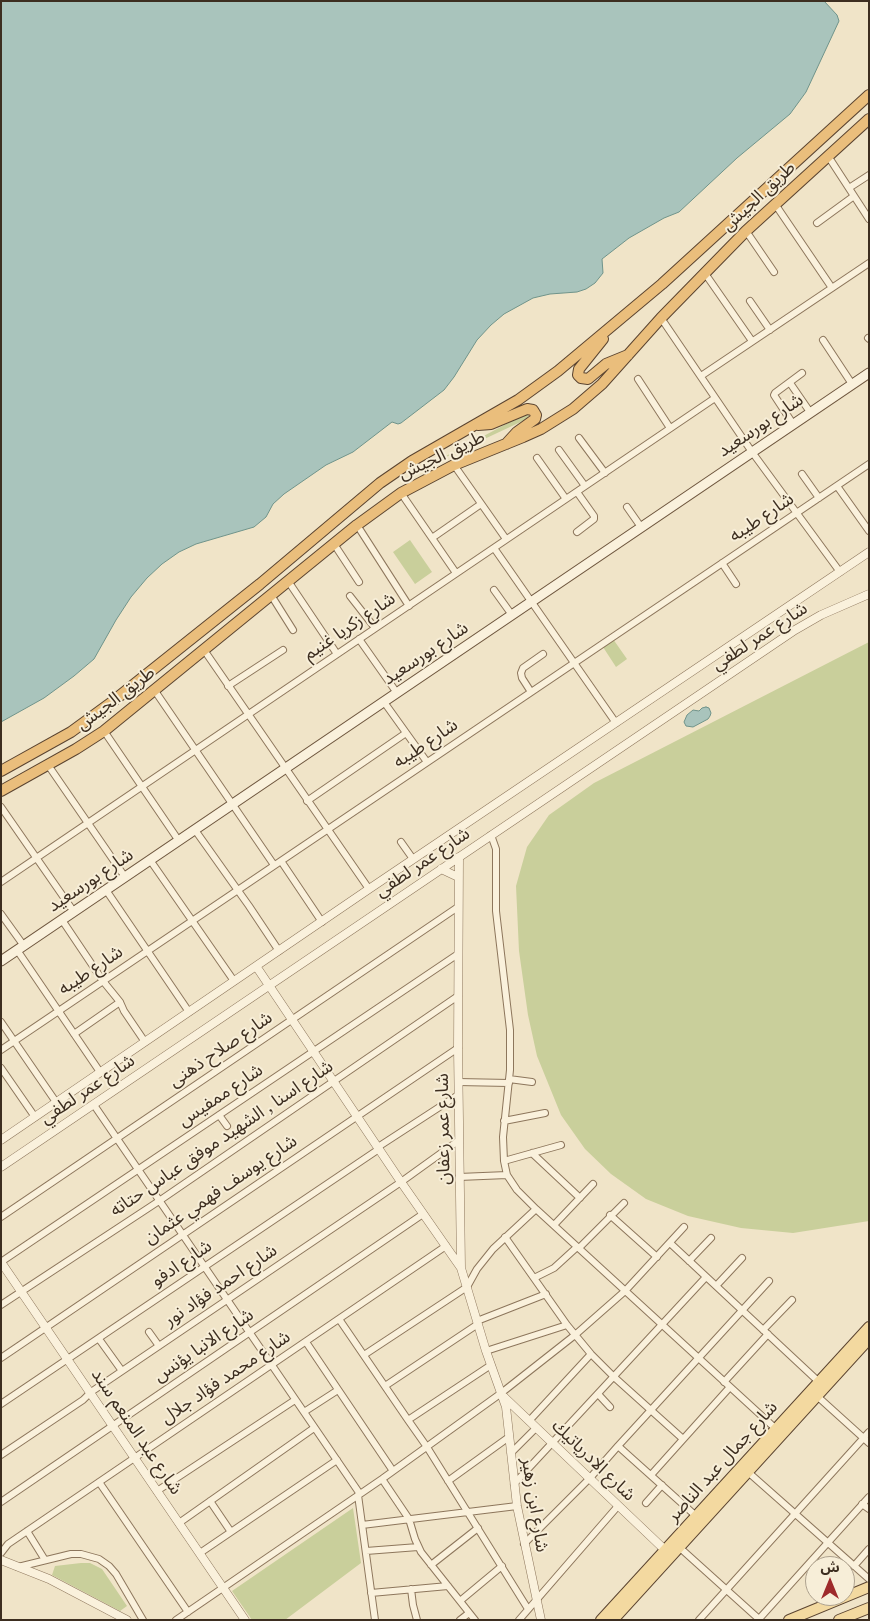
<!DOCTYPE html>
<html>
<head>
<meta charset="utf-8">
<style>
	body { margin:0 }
	#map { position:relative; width:870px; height:1621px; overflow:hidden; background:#f0e4c8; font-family:"Source Serif 4","Noto Sans Arabic",serif }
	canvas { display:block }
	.frame { position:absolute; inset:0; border:2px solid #3d2e20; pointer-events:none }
	.north { position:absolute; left:805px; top:1556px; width:50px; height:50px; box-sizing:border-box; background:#f7eed8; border:1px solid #ada18e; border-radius:50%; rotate:0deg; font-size:14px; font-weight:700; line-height:20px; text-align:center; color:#3d2e20 }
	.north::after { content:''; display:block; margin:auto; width:18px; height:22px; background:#9e2a2b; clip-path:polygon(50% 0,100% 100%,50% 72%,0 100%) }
</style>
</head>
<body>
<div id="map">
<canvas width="870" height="1621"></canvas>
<div class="frame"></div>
<div class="north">ش</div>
</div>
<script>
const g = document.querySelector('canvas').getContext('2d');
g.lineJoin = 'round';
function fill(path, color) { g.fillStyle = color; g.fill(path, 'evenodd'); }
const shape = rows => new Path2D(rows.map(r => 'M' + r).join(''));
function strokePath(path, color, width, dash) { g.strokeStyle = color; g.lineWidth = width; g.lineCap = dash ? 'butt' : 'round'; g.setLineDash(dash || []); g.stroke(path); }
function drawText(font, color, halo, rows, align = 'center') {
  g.font = font + ' "Source Serif 4","Noto Sans Arabic",serif'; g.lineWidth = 4; g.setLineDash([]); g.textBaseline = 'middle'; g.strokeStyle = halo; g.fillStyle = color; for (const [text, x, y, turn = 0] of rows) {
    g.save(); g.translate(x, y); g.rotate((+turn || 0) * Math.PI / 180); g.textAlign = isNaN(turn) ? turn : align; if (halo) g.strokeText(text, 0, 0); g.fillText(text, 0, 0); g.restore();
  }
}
const green = shape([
	[525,414,529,415,527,419,431,464],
	[410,540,432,572,415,584,393,552],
	[613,639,627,659,616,667,603,647],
	[869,642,869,1221,793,1233,741,1228,688,1216,646,1199,611,1174,585,1149,561,1115,537,1056,528,1015,519,951,516,886,527,847,549,815,594,783],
	[353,1508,361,1563,285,1620,252,1620,232,1591],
	[81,1563,90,1563,102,1569,127,1606,120,1611,52,1575,55,1566]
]);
const water = shape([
	[1,1,824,1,837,15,839,21,806,92,790,114,737,158,679,212,664,218,629,238,602,259,603,273,595,283,586,289,577,292,550,294,533,298,504,314,491,325,477,340,454,377,444,390,401,423,398,424,392,422,353,452,326,465,284,494,273,504,266,517,254,527,196,544,179,552,162,564,147,578,131,597,116,620,94,659,74,676,44,698,1,722,1,1],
	[706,707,709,708,711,713,710,716,708,719,693,727,686,726,684,722,687,715,693,710,699,711,702,708,706,707]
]);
const minor = shape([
	[828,156,869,219],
	[849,188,869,175],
	[775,204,832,288],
	[817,223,854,196],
	[746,231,774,272],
	[704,272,752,341],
	[750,301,770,330],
	[661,318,752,452,840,572],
	[868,338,869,339],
	[823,340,852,384],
	[701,376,869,263],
	[638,379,670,428],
	[790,383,810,412],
	[793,424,774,395,775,393,802,373],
	[579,438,605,473],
	[559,450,585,486],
	[537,458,566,499],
	[454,465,506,539],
	[802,474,819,498],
	[837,486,869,531],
	[577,492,594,516,594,519,577,532],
	[401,493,456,573],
	[627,507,641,527],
	[357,525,409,606],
	[432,538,481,504],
	[334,544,359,582],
	[494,548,616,723],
	[722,563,736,584],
	[288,581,337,654],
	[494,590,512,615],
	[271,595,293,630],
	[350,596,375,628],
	[359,639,397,693],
	[204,650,369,889],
	[228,686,283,650],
	[155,691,274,865],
	[531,692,522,678,521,673,523,668,543,654],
	[384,702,427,762],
	[104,731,179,841],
	[48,765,125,877],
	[307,801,406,733],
	[1,807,74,912],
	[195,830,249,906,279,951],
	[491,835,496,849,496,911,510,1030,510,1070,503,1137,504,1161,507,1175,517,1190,536,1209,776,1429],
	[401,842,413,859],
	[150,860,234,981],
	[281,861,322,922],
	[1,882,715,398],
	[106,890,189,1012],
	[1,914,24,946],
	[62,920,103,981,120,1002,124,1011,145,1042],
	[17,950,100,1072],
	[1,1022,56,1102],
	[74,1034,120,1002],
	[1,1050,869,464],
	[1,1068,35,1117],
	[509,1079,532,1082],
	[458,1082,509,1083],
	[94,1105,360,1494],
	[219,1115,227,1126],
	[504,1121,545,1113],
	[378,1147,458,1095],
	[532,1153,580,1198],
	[504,1161,561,1145],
	[459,1177,507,1175],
	[610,1215,657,1257],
	[1,1217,458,907],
	[554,1225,593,1184],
	[505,1237,567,1325,591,1354,614,1377,683,1439],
	[670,1243,819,1382],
	[579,1248,624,1203],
	[689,1261,711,1238],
	[1,1262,458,954],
	[534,1278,554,1268,577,1247],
	[716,1286,742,1258],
	[1,1305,159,1201,458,996],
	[339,1319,408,1420,427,1447,528,1609],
	[477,1321,546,1294],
	[763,1330,792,1300],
	[149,1332,159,1346],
	[99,1339,122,1371],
	[306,1342,393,1471],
	[486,1351,567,1325],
	[364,1355,467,1287,477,1269,493,1249,536,1209],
	[1,1358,458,1048],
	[724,1382,768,1334],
	[385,1386,478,1324],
	[598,1394,610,1407],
	[817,1396,869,1443],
	[1,1404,379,1149],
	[304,1412,338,1390],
	[408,1420,491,1365],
	[529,1421,591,1354],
	[618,1446,696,1516],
	[511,1453,536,1428],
	[1,1455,83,1400,91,1392,401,1182,458,1141],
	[748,1472,869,1579],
	[651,1475,730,1387],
	[382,1479,409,1519,415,1539,421,1552,475,1620],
	[448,1481,509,1437],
	[99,1482,188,1612],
	[514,1484,706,1277],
	[157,1491,295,1400],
	[358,1495,375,1620],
	[210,1501,231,1532],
	[1,1502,423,1214],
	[646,1503,662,1485],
	[862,1504,869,1509],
	[179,1523,314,1428],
	[362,1525,517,1506],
	[27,1531,45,1560],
	[524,1544,590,1478,618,1446,769,1281],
	[679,1547,760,1620],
	[366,1551,418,1547],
	[1,1553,8,1544,446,1246],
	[200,1553,337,1460],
	[431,1565,478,1528],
	[854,1566,869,1549],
	[18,1567,71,1554,81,1554,99,1559,109,1566,116,1574,143,1620],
	[411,1589,413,1605,417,1620],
	[371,1593,448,1586],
	[460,1601,502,1566],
	[759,1619,869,1497],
	[176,1620,382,1479,500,1394,575,1335,625,1291,684,1227],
	[460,1620,469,1613],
	[519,1620,618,1506],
	[699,1620,869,1432]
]);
const tertiary = shape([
	[459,857,458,1048,461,1268,486,1351,506,1407,517,1506,541,1620],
	[441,869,458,877],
	[256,966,401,1182,461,1268],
	[1,1140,369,889,869,552],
	[1,1167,795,630,821,615,869,594],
	[1,1262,245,1620],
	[504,1397,665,1550],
	[1,1560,49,1579,127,1620]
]);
const secondary = shape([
	[1,961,869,373]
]);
const primary = shape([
	[601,1620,869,1327],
	[613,1620,869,1339],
	[789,1620,869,1587],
	[839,1620,869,1608]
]);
const trunk = shape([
	[603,339,579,369,578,375,581,378,588,379,606,364,628,355],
	[478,425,491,424,527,409,533,410,536,415,535,419,517,432,506,444],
	[1,771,71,732,112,702,260,584,380,483,412,461,518,400,558,371,662,284,869,95],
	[1,791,76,749,104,731,357,525,401,493,454,465,523,437,541,429,573,409,602,384,661,318,746,231,869,119]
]);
const streetNames = [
	["طريق الجيش",759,197,-43],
	["شارع بورسعيد",761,426,-34],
	["طريق الجيش",442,456,-25],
	["شارع طيبه",762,518,-34],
	["شارع زكريا غنيم",350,627,-34],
	["شارع عمر لطفي",760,637,-33],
	["شارع بورسعيد",426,654,-34],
	["طريق الجيش",116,699,-37],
	["شارع طيبه",426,744,-34],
	["شارع عمر لطفي",423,863,-34],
	["شارع بورسعيد",91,881,-34],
	["شارع طيبه",91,971,-34],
	["شارع صلاح ذهنى",221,1050,-34],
	["شارع عمر لطفي",88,1090,-34],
	["شارع ممفيس",221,1096,-34],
	["شارع عمر زعفان",444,1129,-91],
	["شارع اسنا , الشهيد موفق عباس حتاته",222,1139,-34],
	["شارع يوسف فهمي عثمان",221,1190,-34],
	["شارع ادفو",182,1264,-34],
	["شارع احمد فؤاد نور",221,1286,-34],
	["شارع الانبا يؤنس",204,1346,-34],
	["شارع محمد فؤاد جلال",226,1378,-34],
	["شارع عبد المنعم سند",136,1432,56],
	["شارع الادرياتيك",593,1461,44],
	["شارع جمال عبد الناصر",723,1462,-48],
	["شارع ابن زهير",534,1505,81]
];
fill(green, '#c9cf9b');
fill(water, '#a9c4bc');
strokePath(water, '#6f938a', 1);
strokePath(minor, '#8d765c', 8);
strokePath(tertiary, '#8d765c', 9);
strokePath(secondary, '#6f573f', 11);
strokePath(primary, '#5b4430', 12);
strokePath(trunk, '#5b4430', 12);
strokePath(minor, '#faf1dc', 6);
strokePath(tertiary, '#faf1dc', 8);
strokePath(secondary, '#faf1dc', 9);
strokePath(primary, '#f3d9a0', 10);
strokePath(trunk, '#eabe7c', 10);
drawText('18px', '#3d2e20', '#f7eed8', streetNames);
</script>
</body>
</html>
